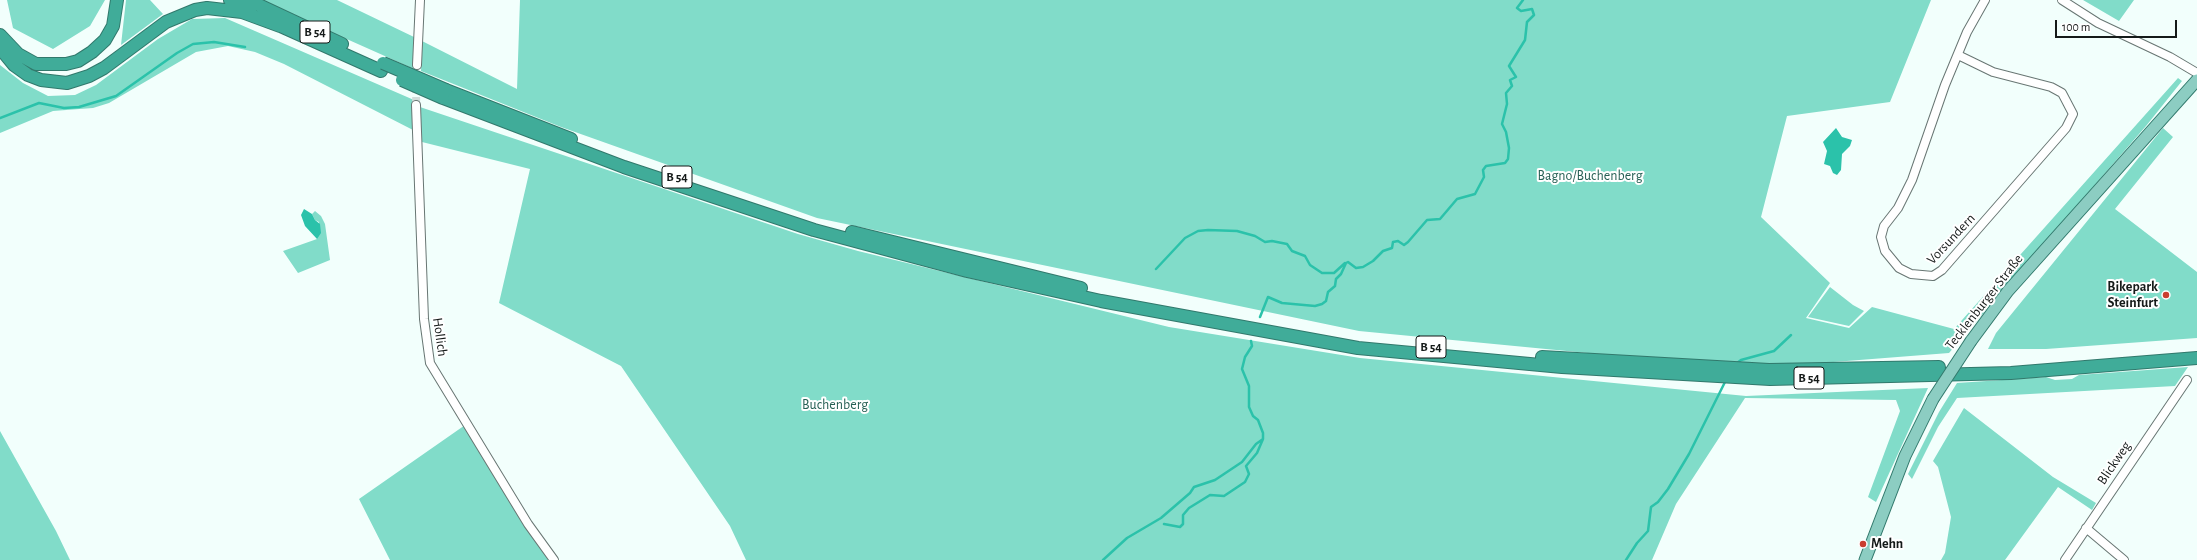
<!DOCTYPE html>
<html>
<head>
<meta charset="utf-8">
<style>
	body { margin:0 }
	#map { position:relative; width:2197px; height:560px; overflow:hidden; background:#f2fffc; font-family:"Alegreya Sans",sans-serif }
	canvas { display:block }
	.scale { position:absolute; left:2055px; top:20px; width:122px; height:18px; box-sizing:border-box; border:2px solid #151a19; border-top:0; padding-left:5px; font-size:12px; line-height:14px; white-space:nowrap; color:#151a19; -webkit-text-stroke:3px #fff; paint-order:stroke }
</style>
</head>
<body>
<div id="map">
<canvas width="2197" height="560"></canvas>
<div class="scale">100 m</div>
</div>
<script>
const g = document.querySelector('canvas').getContext('2d');
g.lineJoin = 'round';
function fill(path, color) { g.fillStyle = color; g.fill(path, 'evenodd'); }
const shape = rows => new Path2D(rows.map(r => 'M' + r).join(''));
function strokePath(path, color, width, dash) { g.strokeStyle = color; g.lineWidth = width; g.lineCap = dash ? 'butt' : 'round'; g.setLineDash(dash || []); g.stroke(path); }
function drawText(font, color, halo, rows, align = 'center') {
  g.font = font + ' "Alegreya Sans",sans-serif'; g.lineWidth = 4; g.setLineDash([]); g.textBaseline = 'middle'; g.strokeStyle = halo; g.fillStyle = color; for (const [text, x, y, turn = 0] of rows) {
    g.save(); g.translate(x, y); g.rotate((+turn || 0) * Math.PI / 180); g.textAlign = isNaN(turn) ? turn : align; if (halo) g.strokeText(text, 0, 0); g.fillText(text, 0, 0); g.restore();
  }
}
const green = shape([
	[7,0,105,0,90,26,53,49,13,28],
	[126,0,150,0,163,14,121,45],
	[259,0,337,0,414,37,414,69],
	[520,0,1931,0,1890,102,1787,116,1761,217,1830,283,1806,318,1849,328,1872,307,1954,329,2178,78,2182,81,2146,126,1949,353,1808,364,1681,362,1359,331,817,218,561,127,421,71,422,41,517,89],
	[2083,0,2134,0,2119,21],
	[225,18,414,100,413,130,284,64,255,52,228,46,196,52,109,103,93,108,53,111,0,133,0,65,23,83,48,96,75,95,96,85,158,39,192,19],
	[417,106,798,234,858,251,1169,327,1360,358,1746,396,1928,388,1876,502,1868,497,1900,411,1896,400,1745,398,1676,504,1652,560,746,560,730,526,621,366,499,303,530,169,422,142],
	[2163,128,2173,137,2115,209,2197,272,2197,338,2046,349,1988,349,1996,333],
	[315,211,321,216,325,224,330,260,298,273,283,251,317,239,319,222,315,220,312,214],
	[1830,287,1853,305,1864,311,1849,326,1808,317],
	[2188,367,2175,386,1957,398,1938,427,1912,479,1908,474,1939,412,1957,383,2046,377,2055,380,2072,379,2079,375],
	[1964,408,2053,477,2096,503,2092,510,2058,487,2005,560,1941,560,1945,553,1951,517,1938,467,1933,461],
	[468,423,554,560,390,560,359,499],
	[0,431,56,531,70,560,0,560]
]);
const water = shape([
	[1836,128,1842,137,1852,140,1850,146,1842,154,1841,170,1837,175,1833,173,1830,166,1824,164,1827,151,1823,142],
	[304,209,312,214,315,220,320,224,321,233,317,239,305,226,301,215]
]);
const stream = shape([
	[0,118,39,103,64,108,79,107,116,96,177,53,193,44,214,42,245,47],
	[1156,269,1185,238,1198,231,1208,230,1237,231,1255,236,1265,242,1272,241,1287,244,1292,251,1305,256,1310,265,1322,273,1334,273,1345,263],
	[1260,317,1268,297,1282,303,1315,306,1322,304,1326,301,1328,292,1335,286,1336,279,1341,274,1346,263,1348,262,1356,268,1363,267,1373,261,1383,251,1392,248,1393,242,1398,241,1404,245,1408,242,1427,220,1440,219,1457,199,1475,194,1484,177,1483,170,1486,166,1505,163,1508,159,1509,148,1506,132,1502,124,1507,104,1506,93,1512,86,1510,80,1516,77,1509,66,1525,40,1527,22,1534,15,1532,9,1521,11,1517,8,1523,0],
	[1737,363,1741,360,1774,351,1791,335],
	[1164,524,1180,527,1183,524,1183,515,1189,508,1210,495,1224,496,1245,482,1249,474,1246,466,1257,453,1263,439],
	[1103,560,1127,538,1161,518,1190,493,1194,487,1215,480,1242,462,1256,444,1263,439,1263,433,1258,420,1253,416,1249,407,1249,386,1242,369,1245,357,1252,346,1251,341],
	[1626,560,1637,543,1648,531,1651,507,1658,502,1668,489,1689,454,1725,382]
]);
const minorTunnel = shape([
	[416,105,417,65]
]);
const minor = shape([
	[2062,0,2098,23,2170,57,2197,73],
	[1958,55,1993,72,2051,87,2062,93,2073,114,2066,128,1942,270,1933,276,1911,274,1899,268,1885,251,1881,237,1884,226,1898,208,1912,180,1945,85,1967,32,1985,0],
	[417,65,420,0],
	[416,105,424,319,430,363,528,524,554,560],
	[2086,528,2124,560],
	[2065,560,2187,380]
]);
const major = shape([
	[1971,341,2008,291,2197,80],
	[1865,560,1905,456,1933,399]
]);
const highway = shape([
	[230,0,250,10],
	[248,0,342,44],
	[274,23,381,71],
	[0,35,18,54,36,64,66,64,78,61,92,52,105,40,113,26,117,0],
	[0,48,14,65,28,75,41,80,67,83,89,76,104,68,166,22,195,10,207,8,242,12,280,26],
	[446,90,571,139],
	[443,98,624,167,814,230,967,271,1101,301,1358,348,1562,367,1770,379,2011,373,2197,358],
	[852,232,1081,288],
	[1542,357,1769,370,1939,367]
]);
const majorBridge = shape([
	[1933,399,1971,341]
]);
const highwayBridge = shape([
	[383,63,446,90],
	[402,80,443,98]
]);
const markers = [
	[2166,295,4,"#ca3d2f"],
	[1863,544,4,"#ca3d2f"]
];
const shields = [
	[315,32,30],
	[677,177,30],
	[1431,347,30],
	[1809,378,30]
];
const shieldNames = [
	["B 54",315,32],
	["B 54",677,177],
	["B 54",1431,347],
	["B 54",1809,378]
];
const parkNames = [
	["Bagno/Buchenberg",1590,176],
	["Buchenberg",835,405]
];
const streetNames = [
	["Vorsundern",1951,239,-47],
	["Tecklenburger Straße",1984,302,-52],
	["Hollich",440,337,82],
	["Blickweg",2114,463,-56]
];
const poiNames = [
	["Bikepark",2158,287],
	["Steinfurt",2158,303],
	["Mehn",1871,544,"left"]
];
fill(green, '#81dcc9');
fill(water, '#2bc2aa');
strokePath(stream, '#2bc2aa', 2.5);
strokePath(minorTunnel, '#d1ddda', 8, [8, 4]);
strokePath(minor, '#687673', 10);
strokePath(major, '#31796c', 13);
strokePath(highway, '#31796c', 14);
strokePath(minor, '#fff', 8);
strokePath(major, '#8ccdc2', 11);
strokePath(highway, '#40ac99', 12);
strokePath(majorBridge, '#31796c', 13, []);
strokePath(highwayBridge, '#31796c', 14, []);
strokePath(majorBridge, '#8ccdc2', 11);
strokePath(highwayBridge, '#40ac99', 12);
for (const [x, y, r, color] of markers) { const dot = new Path2D(); dot.arc(x, y, r, 0, 2 * Math.PI); g.fillStyle = color; g.fill(dot); strokePath(dot, '#fff', 1.5); }
for (const [x, y, w] of shields) { const box = new Path2D(); box.roundRect(x - w / 2, y - 11, w, 22, 3); g.fillStyle = '#fff'; g.fill(box); strokePath(box, '#151a19', 1); }
drawText('bold 13px', '#151a19', null, shieldNames);
drawText('14px', '#276055', '#fff', parkNames);
drawText('14px', '#151a19', '#fff', streetNames);
drawText('bold 14px', '#151a19', '#fff', poiNames, 'right');
</script>
</body>
</html>
